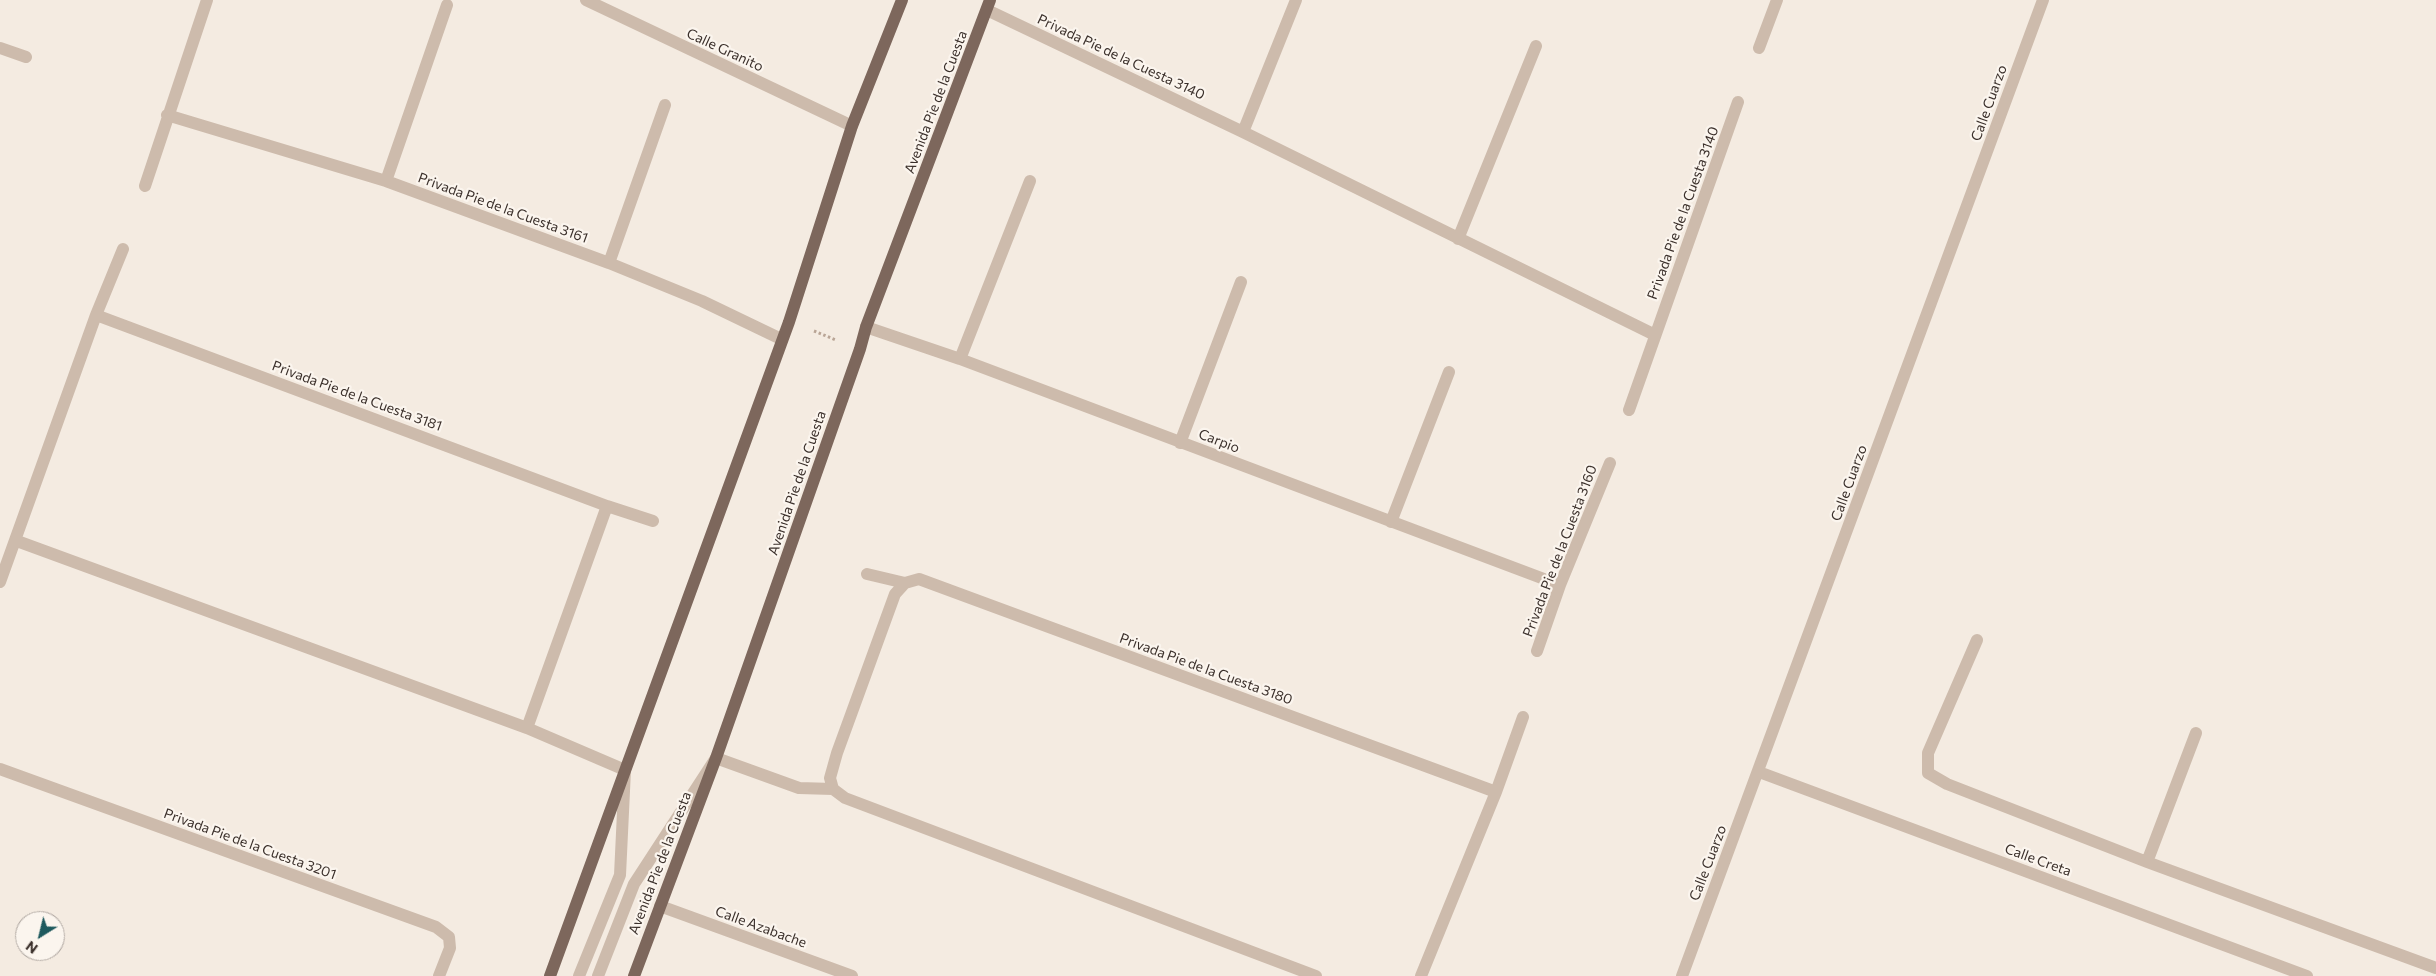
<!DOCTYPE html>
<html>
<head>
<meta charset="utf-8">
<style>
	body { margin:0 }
	#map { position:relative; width:2436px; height:976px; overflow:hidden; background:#f4ebe1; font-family:Commissioner,sans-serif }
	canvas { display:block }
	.north { position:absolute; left:15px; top:911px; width:50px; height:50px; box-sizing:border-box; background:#fbf5ee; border:1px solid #aea6a0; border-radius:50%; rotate:216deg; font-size:14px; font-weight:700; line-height:20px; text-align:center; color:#3b302b }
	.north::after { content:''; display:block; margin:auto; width:18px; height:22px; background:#1f5a5e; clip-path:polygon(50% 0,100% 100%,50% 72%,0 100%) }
</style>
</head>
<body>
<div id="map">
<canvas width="2436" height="976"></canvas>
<div class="north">N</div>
</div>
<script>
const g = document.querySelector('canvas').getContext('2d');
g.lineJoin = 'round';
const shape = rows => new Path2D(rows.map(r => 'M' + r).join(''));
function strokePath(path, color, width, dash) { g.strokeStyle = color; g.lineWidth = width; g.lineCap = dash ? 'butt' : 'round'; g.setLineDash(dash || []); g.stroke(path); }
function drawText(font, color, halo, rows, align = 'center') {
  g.font = font + ' Commissioner,sans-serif'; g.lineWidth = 4.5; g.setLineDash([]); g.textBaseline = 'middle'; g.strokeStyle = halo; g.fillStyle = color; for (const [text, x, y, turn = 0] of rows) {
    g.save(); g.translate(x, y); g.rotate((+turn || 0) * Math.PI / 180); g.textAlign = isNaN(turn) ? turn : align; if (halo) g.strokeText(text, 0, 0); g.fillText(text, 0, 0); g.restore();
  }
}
const path = shape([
	[814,331,836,340]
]);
const minor = shape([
	[586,0,852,126],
	[987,10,1243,132,1655,335],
	[0,48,26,57],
	[1759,48,1777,0],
	[167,115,386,181,609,263,702,301,781,339],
	[1243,132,1296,0],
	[386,181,447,5],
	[145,186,207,0],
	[1458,239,1536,46],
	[609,263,665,105],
	[96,315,607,506,653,521],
	[866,327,960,359,1560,585],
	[960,359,1030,181],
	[1629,410,1738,102],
	[1180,443,1241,282],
	[1391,522,1449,372],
	[17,541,527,728,625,770,620,875,579,976],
	[867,574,905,583],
	[0,582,96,315,123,249],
	[1977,640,1928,753,1928,773,1947,784,2147,862,2436,968],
	[1537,651,1560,585,1610,463],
	[527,728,607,506],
	[0,769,436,927,449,937,450,948,439,976],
	[1759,772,2307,976],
	[833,789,830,778,837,753,895,594,905,583,919,579,1496,792],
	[2147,862,2196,733],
	[660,906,852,976],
	[598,976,634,884,716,758,799,788,833,789,845,798,1316,976],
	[1421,976,1496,792,1523,717],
	[1682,976,2043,0]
]);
const major = shape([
	[550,976,789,322,852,126,902,0],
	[634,976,716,758,860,349,866,327,990,0]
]);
const streetNames = [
	["Calle Granito",725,50,25],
	["Privada Pie de la Cuesta 3140",1121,57,25],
	["Avenida Pie de la Cuesta",936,102,-69],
	["Calle Cuarzo",1989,103,-70],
	["Privada Pie de la Cuesta 3161",503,208,20],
	["Privada Pie de la Cuesta 3140",1683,213,-70],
	["Privada Pie de la Cuesta 3181",357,396,20],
	["Carpio",1219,441,21],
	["Avenida Pie de la Cuesta",797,483,-71],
	["Calle Cuarzo",1849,483,-70],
	["Privada Pie de la Cuesta 3160",1560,551,-69],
	["Privada Pie de la Cuesta 3180",1206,669,20],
	["Privada Pie de la Cuesta 3201",250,844,20],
	["Calle Creta",2038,860,20],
	["Avenida Pie de la Cuesta",660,863,-69],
	["Calle Cuarzo",1708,863,-69],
	["Calle Azabache",761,927,20]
];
strokePath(path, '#b9a596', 3, [2.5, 2.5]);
strokePath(minor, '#cdbbac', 12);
strokePath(major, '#7d675c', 12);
drawText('14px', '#3b302b', '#fbf5ee', streetNames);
</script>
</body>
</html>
